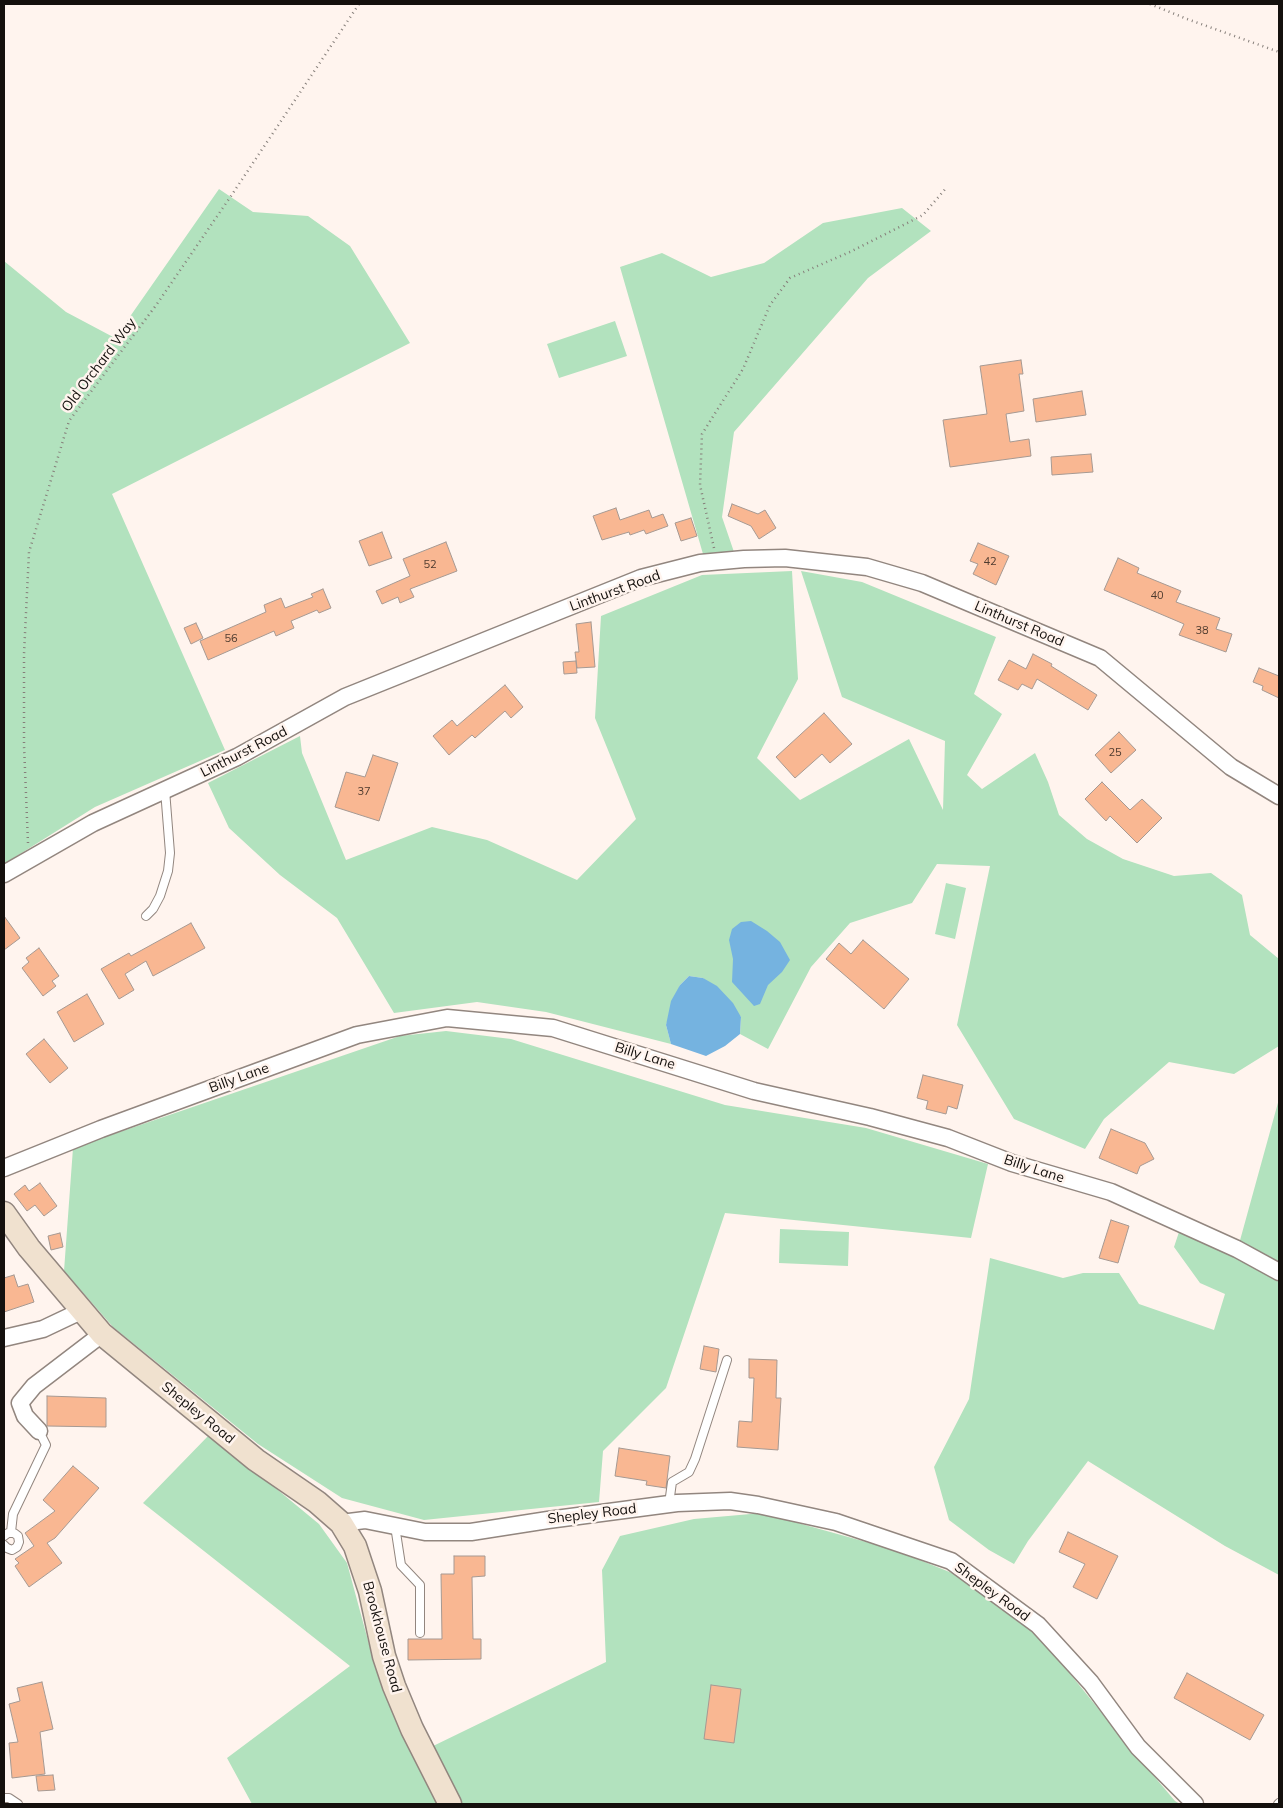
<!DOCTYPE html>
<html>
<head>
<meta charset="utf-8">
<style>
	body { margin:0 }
	#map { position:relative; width:1283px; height:1808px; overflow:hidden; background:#fff4ee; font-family:Mulish,sans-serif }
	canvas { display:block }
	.frame { position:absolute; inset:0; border:5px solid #14100d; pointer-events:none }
</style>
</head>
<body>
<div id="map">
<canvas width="1283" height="1808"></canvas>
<div class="frame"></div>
</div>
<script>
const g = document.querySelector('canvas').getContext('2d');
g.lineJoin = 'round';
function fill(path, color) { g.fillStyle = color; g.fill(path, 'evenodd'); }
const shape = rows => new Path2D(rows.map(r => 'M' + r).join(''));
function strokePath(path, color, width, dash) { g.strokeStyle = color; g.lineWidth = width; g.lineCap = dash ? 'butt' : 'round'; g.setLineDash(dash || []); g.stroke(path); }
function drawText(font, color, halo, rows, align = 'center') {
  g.font = font + ' Mulish,sans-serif'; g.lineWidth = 5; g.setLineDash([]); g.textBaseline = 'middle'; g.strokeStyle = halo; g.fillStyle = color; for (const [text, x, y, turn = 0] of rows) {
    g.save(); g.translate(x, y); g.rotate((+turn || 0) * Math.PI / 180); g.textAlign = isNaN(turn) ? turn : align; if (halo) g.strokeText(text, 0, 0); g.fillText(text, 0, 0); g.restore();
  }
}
const green = shape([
	[219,189,253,212,308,216,350,246,410,343,112,494,225,750,95,807,4,864,4,261,66,312,115,338],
	[902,208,931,231,868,278,734,432,722,517,734,552,703,554,620,267,662,253,711,277,764,263,823,223],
	[615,321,627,356,559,378,547,344],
	[792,571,798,679,757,758,800,800,909,739,943,810,945,741,842,697,801,571,862,582,996,637,974,694,1002,714,967,775,982,789,1035,753,1048,782,1059,815,1087,839,1123,859,1174,876,1211,873,1242,895,1250,935,1279,959,1279,1046,1234,1074,1169,1062,1104,1119,1085,1149,1014,1119,957,1025,990,866,937,864,912,903,850,923,811,967,768,1049,740,1034,741,1017,703,978,689,976,680,985,666,1025,671,1044,546,1012,477,1002,394,1013,337,918,280,875,229,828,208,783,300,736,302,753,346,860,432,827,487,840,577,880,636,819,595,718,601,616,702,575],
	[946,883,966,888,955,939,935,934],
	[446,1031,511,1039,725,1105,866,1128,988,1164,971,1238,725,1213,666,1388,603,1451,599,1502,424,1520,342,1498,258,1444,113,1327,64,1271,73,1148,400,1036],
	[1279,1099,1279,1263,1239,1244],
	[780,1229,849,1232,848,1266,779,1263],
	[1179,1232,1235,1255,1279,1282,1279,1575,1225,1546,1088,1461,1028,1541,1014,1564,989,1550,949,1520,934,1467,969,1399,990,1258,1063,1278,1083,1273,1119,1273,1139,1304,1214,1330,1225,1294,1200,1283,1174,1247],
	[210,1434,319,1524,347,1563,370,1648,402,1732,440,1804,252,1804,227,1758,350,1666,143,1503],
	[762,1513,895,1550,957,1575,1034,1629,1126,1743,1175,1801,1180,1804,461,1804,429,1748,606,1662,602,1570,620,1536,694,1519]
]);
const water = shape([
	[751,921,767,931,780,942,790,960,782,972,768,985,760,1004,754,1006,732,982,733,959,729,940,732,929,741,922],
	[689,976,703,978,717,986,733,1003,741,1017,740,1034,725,1046,706,1056,671,1044,666,1025,671,1001,680,985]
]);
const building = shape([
	[1021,360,1023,374,1019,374,1024,411,1006,414,1010,442,1029,439,1031,456,950,467,943,420,987,414,980,366,1021,360],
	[1082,391,1086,415,1036,422,1033,399,1082,391],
	[1091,454,1093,472,1052,475,1051,457,1091,454],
	[732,504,758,514,765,510,776,528,759,539,751,526,728,516,732,504],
	[616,508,620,520,649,510,652,518,663,514,668,526,646,534,644,530,630,535,629,532,602,540,593,516,616,508],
	[691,518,697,536,681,541,675,523,691,518],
	[382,532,392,558,369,566,359,541,382,532],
	[446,542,457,571,410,589,414,597,400,603,398,597,382,604,376,591,410,576,403,559,446,542],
	[978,543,1009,556,996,585,973,574,978,564,970,561,978,543],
	[1118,558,1139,568,1137,573,1181,591,1176,602,1220,618,1216,629,1232,634,1226,652,1179,635,1184,624,1104,590,1118,558],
	[323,589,331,608,319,613,317,610,291,621,294,628,276,636,274,631,208,660,200,641,266,612,264,605,281,598,285,608,313,597,311,594,323,589],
	[591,622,595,667,577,668,575,652,579,652,576,624,591,622],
	[196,623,203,638,191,644,184,628,196,623],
	[1033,654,1052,664,1051,666,1097,695,1088,710,1037,679,1032,689,1022,684,1018,690,998,680,1009,660,1026,669,1033,654],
	[576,661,577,673,564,674,563,662,576,661],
	[1259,668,1279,676,1279,698,1262,690,1263,686,1253,682,1259,668],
	[505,685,523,707,511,718,505,711,475,738,472,735,449,755,433,736,452,720,457,726,505,685],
	[824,713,852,744,830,763,822,754,795,778,776,757,824,713],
	[1119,732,1136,750,1111,773,1095,755,1119,732],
	[373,755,398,763,379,821,335,807,346,772,365,777,373,755],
	[1102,782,1130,810,1142,799,1162,818,1137,843,1110,816,1106,821,1085,799,1102,782],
	[4,916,20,938,4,950,4,916],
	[191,923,205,948,153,976,146,961,125,974,134,990,119,999,101,969,129,953,131,956,191,923],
	[863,940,909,979,884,1009,826,959,839,943,851,954,863,940],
	[39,948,59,976,52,981,56,986,43,996,22,968,29,962,26,958,39,948],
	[87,994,104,1024,74,1042,57,1012,87,994],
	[44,1039,68,1068,50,1083,26,1054,44,1039],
	[923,1075,963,1085,957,1109,948,1106,946,1114,926,1109,928,1101,917,1098,923,1075],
	[1111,1129,1145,1143,1154,1159,1140,1166,1137,1174,1099,1158,1111,1129],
	[40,1183,57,1206,44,1216,35,1205,27,1211,14,1194,25,1185,29,1191,40,1183],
	[1111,1220,1129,1226,1118,1263,1099,1258,1111,1220],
	[60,1233,63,1247,51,1250,48,1236,60,1233],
	[14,1275,18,1287,28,1284,34,1302,4,1312,4,1278,14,1275],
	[704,1346,719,1349,716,1372,700,1369,704,1346],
	[749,1359,777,1360,776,1398,781,1398,778,1450,737,1447,739,1421,752,1422,754,1378,749,1378,749,1359],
	[47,1396,106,1398,106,1427,47,1426,47,1396],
	[619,1448,670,1456,666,1488,646,1485,647,1481,615,1476,619,1448],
	[73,1466,99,1488,55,1538,47,1543,62,1563,29,1587,15,1566,19,1563,15,1559,34,1546,25,1533,55,1511,43,1500,73,1466],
	[1068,1532,1118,1556,1097,1599,1073,1587,1085,1564,1059,1552,1068,1532],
	[454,1556,485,1556,485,1576,472,1577,473,1639,481,1639,481,1659,408,1660,408,1639,442,1639,441,1574,454,1574,454,1556],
	[1187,1673,1264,1715,1250,1740,1174,1698,1187,1673],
	[42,1682,53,1729,40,1732,45,1774,12,1778,9,1743,18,1742,9,1704,20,1701,17,1688,42,1682],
	[711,1685,741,1689,734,1743,704,1739,711,1685],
	[53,1775,55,1790,38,1791,36,1776,53,1775]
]);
const path = shape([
	[1150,4,1187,19,1279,52],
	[714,548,700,485,702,434,743,369,770,305,790,278,852,251,923,215,947,187],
	[28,843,24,745,24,654,29,552,69,421,157,304,231,196,359,4]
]);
const lane = shape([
	[146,916,153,909,160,896,168,871,170,853,165,790],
	[669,1504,672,1482,689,1472,695,1459,727,1360],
	[395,1526,401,1565,420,1585,420,1633],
	[11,1532,13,1514,46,1445,39,1431],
	[4,1536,8,1533,14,1533,18,1536,19,1542,17,1547,12,1550,7,1548,4,1545],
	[4,1798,9,1798,18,1804],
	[1278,1804,1279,1803]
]);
const street = shape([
	[4,874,93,823,237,757,345,697,641,578,700,563,744,559,785,558,867,567,922,583,1100,658,1231,767,1279,796],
	[4,1168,101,1129,357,1035,447,1018,553,1028,754,1091,870,1117,948,1138,1012,1163,1111,1192,1237,1249,1279,1272],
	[4,1338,43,1329,81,1311],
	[39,1431,25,1416,20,1403,34,1386,102,1334],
	[341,1523,365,1520,425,1532,471,1532,548,1520,677,1503,730,1501,758,1505,836,1522,951,1561,1038,1625,1091,1683,1138,1747,1195,1804]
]);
const secondary = shape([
	[4,1213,29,1248,102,1334,256,1460,317,1502,341,1523,355,1546,370,1591,384,1656,394,1686,412,1729,450,1804]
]);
const numberNames = [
	["42",990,562],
	["52",430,565],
	["40",1157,596],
	["38",1202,631],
	["56",231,639],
	["25",1115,753],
	["37",364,792]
];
const streetNames = [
	["Old Orchard Way",99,365,-53],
	["Linthurst Road",615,591,-20],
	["Linthurst Road",1019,624,23],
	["Linthurst Road",244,752,-27],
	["Billy Lane",645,1056,17],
	["Billy Lane",239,1078,-20],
	["Billy Lane",1034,1169,18],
	["Shepley Road",198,1413,39],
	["Shepley Road",592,1514,-7],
	["Shepley Road",992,1592,36],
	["Brookhouse Road",382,1637,75]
];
fill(green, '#b2e2be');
fill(water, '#75b3e0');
fill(building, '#f9b792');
strokePath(building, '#a69992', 1);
strokePath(lane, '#92867f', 10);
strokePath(street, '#92867f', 19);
strokePath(secondary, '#92867f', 25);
strokePath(path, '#867f7a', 2.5, [1, 4]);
strokePath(lane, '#fff', 8);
strokePath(street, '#fff', 16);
strokePath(secondary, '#f0e1cf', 22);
drawText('11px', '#4d3a2e', null, numberNames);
drawText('14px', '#14100d', '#fff4ee', streetNames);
</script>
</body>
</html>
